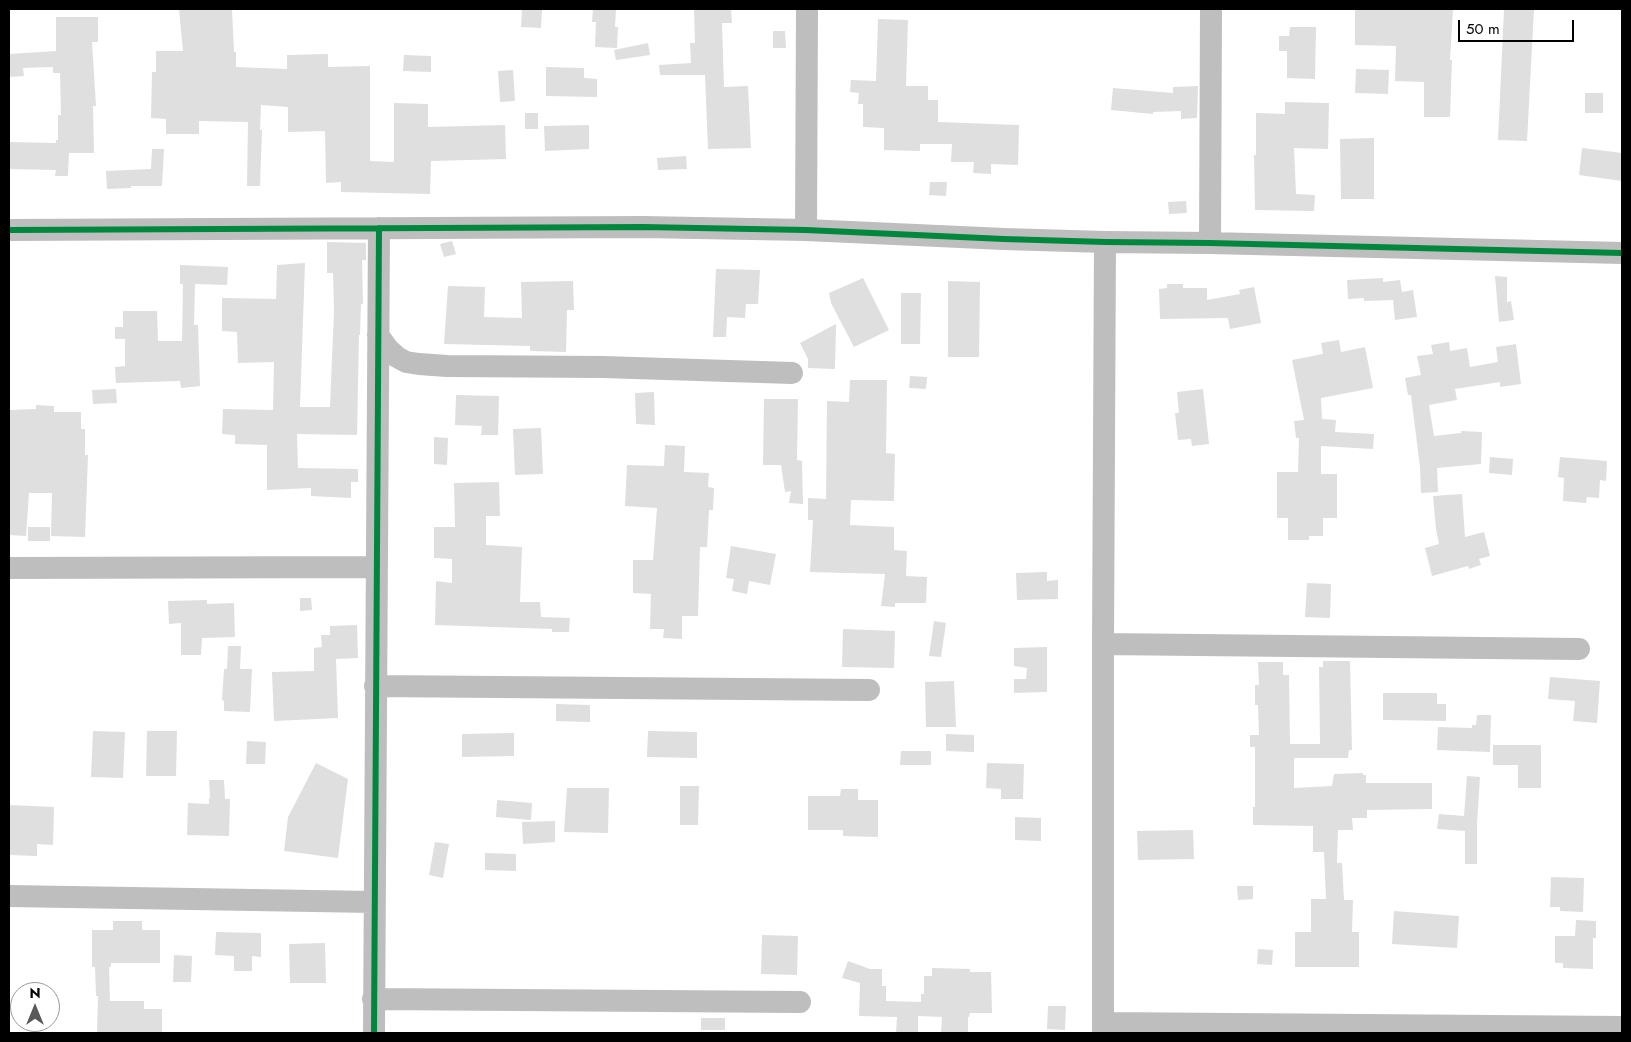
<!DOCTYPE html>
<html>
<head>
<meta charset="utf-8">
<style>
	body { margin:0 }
	#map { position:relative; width:1631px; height:1042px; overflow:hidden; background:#fff; font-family:Jost,sans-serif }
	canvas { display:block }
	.frame { position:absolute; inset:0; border:10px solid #000; pointer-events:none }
	.north { position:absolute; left:10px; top:982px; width:50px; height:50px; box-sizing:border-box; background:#fff; border:1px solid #999; border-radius:50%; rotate:0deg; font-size:14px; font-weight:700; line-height:20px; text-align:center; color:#000 }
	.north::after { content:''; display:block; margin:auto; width:18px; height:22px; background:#595959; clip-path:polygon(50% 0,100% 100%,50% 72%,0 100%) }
	.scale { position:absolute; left:1458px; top:20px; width:116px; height:22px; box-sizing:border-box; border:2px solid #000; border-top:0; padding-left:6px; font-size:15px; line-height:18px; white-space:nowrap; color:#000; -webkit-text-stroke:4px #fff; paint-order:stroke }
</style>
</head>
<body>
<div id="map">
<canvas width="1631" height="1042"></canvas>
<div class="frame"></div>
<div class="north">N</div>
<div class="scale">50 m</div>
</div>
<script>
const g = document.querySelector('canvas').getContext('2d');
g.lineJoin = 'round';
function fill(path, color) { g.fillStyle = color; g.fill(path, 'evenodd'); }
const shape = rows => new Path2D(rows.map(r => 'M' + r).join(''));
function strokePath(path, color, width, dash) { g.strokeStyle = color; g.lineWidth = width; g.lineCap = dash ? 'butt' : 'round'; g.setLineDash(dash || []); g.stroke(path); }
const building = shape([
	[179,9,232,9,234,52,236,52,236,67,287,69,287,55,328,54,328,67,370,66,370,161,394,162,394,103,428,104,428,127,505,125,506,159,431,161,430,194,341,192,341,182,326,183,325,131,288,132,288,107,261,105,260,130,262,130,260,186,247,186,248,122,199,121,199,134,166,134,166,119,151,118,152,72,156,72,156,51,183,51],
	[522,9,542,9,541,28,521,27],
	[593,9,616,9,615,27,618,27,617,48,595,47,596,22,592,22],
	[694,9,731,9,732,23,722,23,724,87,748,86,751,148,708,149,705,75,660,75,659,65,691,63,690,43,695,43],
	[1355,9,1453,9,1450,60,1452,60,1450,117,1424,117,1424,82,1395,81,1396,46,1355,45],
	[1504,9,1534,9,1527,141,1498,140],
	[56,17,98,17,98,42,92,42,96,106,93,106,94,153,69,153,68,176,55,176,56,170,9,169,9,142,56,143,56,140,58,140,58,115,61,115,60,73,53,73,53,67,23,68,24,76,9,77,9,54,56,51],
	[878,19,908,20,906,86,928,86,928,100,938,100,938,122,1019,125,1018,165,991,164,991,174,973,173,974,162,951,162,952,144,920,144,920,151,884,150,884,128,863,127,863,104,858,104,859,93,850,92,851,80,876,81],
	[1290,27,1316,27,1315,79,1287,78,1287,51,1279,51,1279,36,1289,36],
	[773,31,785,31,786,48,773,48],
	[648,43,650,55,616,60,614,50],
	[404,55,431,56,431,72,403,71],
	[546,67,584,68,584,78,597,79,597,97,546,96],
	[1356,69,1389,70,1388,94,1355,93],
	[513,70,515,101,500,102,498,71],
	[1198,86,1197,118,1181,119,1181,111,1153,112,1153,114,1111,110,1113,88,1173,93,1173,87],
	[1585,93,1603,93,1603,113,1585,113],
	[1285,102,1329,103,1328,149,1294,148,1296,194,1315,195,1314,211,1255,210,1254,155,1256,155,1256,113,1285,114],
	[525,113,538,113,538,129,525,129],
	[589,125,589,149,545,151,544,126],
	[1374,138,1374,199,1341,199,1340,139],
	[1582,148,1622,153,1622,181,1579,175],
	[152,149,164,149,162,186,131,186,131,188,107,189,106,171,151,169],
	[686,156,687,169,658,170,657,158],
	[930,182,947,182,946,196,929,195],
	[1186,201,1187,213,1169,214,1168,202],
	[452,241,456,254,444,257,440,244],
	[327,242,366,243,366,260,362,260,363,304,361,304,360,335,359,335,357,435,297,434,298,468,358,469,358,482,351,482,351,498,311,496,311,488,267,490,267,445,235,444,235,435,222,434,223,409,273,410,274,362,238,363,237,332,222,331,222,298,276,299,277,265,305,263,300,407,330,407,334,311,333,273,327,273],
	[180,265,228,267,227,285,195,284,194,325,198,325,200,386,181,388,180,381,116,383,115,367,125,366,125,339,115,339,115,327,123,327,123,311,157,311,158,341,182,341,183,284,180,284],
	[716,269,760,270,758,304,746,304,745,318,727,317,726,337,713,337],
	[1495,276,1507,277,1507,302,1511,301,1514,320,1499,322],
	[863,278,889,330,854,347,831,303,829,293],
	[1383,278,1383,282,1400,280,1402,292,1413,290,1417,317,1395,320,1393,300,1364,301,1364,298,1348,299,1347,280],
	[573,281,574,310,567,310,566,352,530,351,530,346,444,344,448,286,485,287,484,317,522,318,521,282],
	[948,281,980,282,979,357,948,357],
	[1167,284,1183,284,1183,288,1207,288,1207,300,1240,294,1239,290,1254,287,1261,323,1230,329,1228,318,1160,319,1159,289,1167,288],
	[901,293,921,293,920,344,901,344],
	[836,324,835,369,808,368,808,359,800,343],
	[1339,340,1341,352,1365,347,1373,388,1321,398,1322,419,1336,420,1335,432,1374,434,1373,449,1321,446,1321,474,1337,474,1337,518,1323,518,1323,536,1309,536,1309,540,1288,540,1288,518,1277,518,1277,472,1298,472,1299,438,1296,438,1294,421,1304,420,1292,360,1323,354,1321,343],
	[1449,342,1450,351,1467,348,1470,367,1498,362,1496,347,1516,344,1521,384,1500,387,1500,382,1455,389,1457,400,1429,405,1434,436,1461,433,1461,431,1482,432,1481,464,1437,468,1438,492,1421,493,1420,467,1411,395,1408,395,1405,378,1421,375,1417,356,1433,354,1431,345],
	[910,376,927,377,926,389,909,388],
	[850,380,887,380,886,453,895,454,894,501,851,500,850,525,894,527,894,550,907,551,906,576,927,577,926,603,895,603,895,607,881,606,885,574,810,572,813,520,808,520,808,498,826,499,827,401,849,402],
	[116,389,117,403,93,404,92,390],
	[1203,389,1209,444,1192,446,1191,439,1178,440,1175,413,1179,413,1177,392],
	[654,392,655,425,636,424,635,393],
	[456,395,499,396,498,435,481,435,482,426,455,425],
	[764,399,798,399,797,460,802,461,803,504,789,503,791,491,785,492,781,465,763,465],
	[36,405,54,406,54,412,81,412,81,429,85,429,85,455,88,455,85,537,51,536,52,493,29,493,26,536,9,535,9,410,36,409],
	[541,428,543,474,515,475,513,429],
	[434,437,448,438,447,465,434,464],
	[665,445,685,446,684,472,709,473,708,487,714,488,713,510,709,510,707,547,700,547,698,616,682,616,682,639,663,638,664,629,650,629,651,594,633,593,633,560,653,560,657,508,625,506,627,465,664,466],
	[1490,457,1513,459,1512,475,1489,473],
	[1560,457,1607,461,1606,481,1600,480,1599,498,1587,497,1586,503,1563,501,1564,478,1558,477],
	[499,482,500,516,486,516,486,545,522,547,520,602,540,602,541,617,570,618,569,632,552,632,552,629,435,625,436,581,452,583,452,559,434,558,434,527,455,527,454,483],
	[1462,494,1465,537,1484,532,1490,556,1479,559,1481,565,1469,569,1468,566,1432,576,1425,548,1439,544,1436,529,1433,496],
	[28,527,50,527,50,541,28,541],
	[731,546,776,554,770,585,749,581,747,594,732,591,734,579,726,578],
	[1047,572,1047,581,1058,580,1058,599,1017,600,1016,573],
	[1307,583,1331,584,1330,618,1305,617],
	[300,598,311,598,312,610,300,611],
	[207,600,207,604,234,603,235,637,202,638,201,655,181,655,181,623,169,624,168,601],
	[934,621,946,623,941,657,929,656],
	[357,625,358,658,336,659,338,718,274,721,272,672,314,671,314,648,322,647,321,635,330,635,330,626],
	[843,629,895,631,894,668,842,667],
	[228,646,241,646,240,669,252,669,250,712,224,711,224,701,222,700,224,669,227,669],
	[1047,647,1047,692,1014,693,1014,679,1026,679,1027,668,1014,666,1014,648],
	[1323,661,1350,661,1352,750,1349,750,1348,758,1294,758,1294,788,1332,786,1334,774,1363,773,1363,775,1366,775,1366,783,1432,783,1432,809,1367,810,1367,818,1352,818,1353,830,1338,830,1337,863,1342,863,1344,900,1353,900,1352,932,1359,932,1359,967,1295,967,1295,932,1311,932,1311,899,1326,899,1324,852,1313,852,1313,826,1253,825,1253,807,1255,807,1255,747,1250,747,1250,735,1259,735,1258,705,1255,705,1255,685,1259,685,1258,662,1283,662,1283,675,1289,675,1290,744,1320,744,1319,667,1323,667],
	[1550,677,1600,681,1597,723,1573,721,1575,701,1548,699],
	[954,681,956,727,926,727,925,682],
	[1383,693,1437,693,1437,704,1446,704,1446,721,1383,720],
	[556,704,590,705,590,722,556,721],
	[1477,715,1491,715,1490,752,1437,750,1438,727,1472,728,1472,725,1476,725],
	[93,731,125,732,123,778,91,777],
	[147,731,177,731,176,776,146,776],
	[648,731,697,732,697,758,647,757],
	[514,733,514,756,462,757,462,734],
	[946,734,974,735,974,752,946,751],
	[247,741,266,742,265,764,246,764],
	[1493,745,1541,745,1541,788,1518,788,1518,765,1493,765],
	[901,751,931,751,931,765,900,765],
	[316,763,348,779,338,858,284,851,288,817],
	[987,763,1024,764,1023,799,1001,799,1001,789,986,788],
	[1467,776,1480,777,1477,824,1477,864,1465,864,1465,831,1437,829,1439,814,1464,816],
	[209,780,224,780,225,799,230,799,229,836,187,835,188,803,209,804,209,798,210,798],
	[680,786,699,786,698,825,680,825],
	[567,788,609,788,608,833,564,832],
	[841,789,858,789,858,800,878,800,878,837,843,836,843,830,808,830,808,796,840,796],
	[497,800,532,803,531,820,496,817],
	[9,805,54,807,53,845,37,844,37,856,9,855],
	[1015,817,1041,818,1041,841,1015,840],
	[555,821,555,842,523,844,522,822],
	[1193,830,1194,859,1138,860,1137,831],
	[435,842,449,844,443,878,429,875],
	[485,853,516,854,516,871,485,870],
	[1551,877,1584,878,1583,912,1560,911,1560,907,1550,907],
	[1237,886,1253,886,1253,899,1238,900],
	[1394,911,1459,916,1457,948,1392,944],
	[1576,920,1596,921,1596,938,1593,938,1593,969,1563,968,1563,963,1555,963,1555,936,1575,936],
	[113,921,142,921,142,930,160,930,160,963,111,963,111,967,109,967,110,1001,144,1001,144,1009,162,1009,162,1033,97,1033,98,996,96,996,95,967,92,967,92,930,113,930],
	[216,932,261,933,261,957,252,956,252,971,234,971,234,956,215,955],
	[762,935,798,936,797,975,761,974],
	[325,943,326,983,290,983,289,944],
	[1258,949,1273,950,1272,965,1257,964],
	[174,955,192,956,191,982,173,982],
	[848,961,870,969,882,969,882,986,886,986,886,1001,921,1002,921,994,924,994,924,976,932,976,932,968,970,969,970,972,991,972,992,1013,970,1013,969,1017,968,1017,968,1033,941,1033,942,1017,918,1016,918,1033,896,1033,897,1017,859,1016,860,983,842,978],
	[1048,1006,1066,1006,1065,1030,1047,1029],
	[701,1018,725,1018,725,1030,701,1030]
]);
const minor = shape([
	[9,230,643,227,806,230,1004,239,1105,242,1210,243,1622,253],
	[806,230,807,9],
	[1210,243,1211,9],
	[378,335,388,349,397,357,406,362,419,364,447,366,603,367,792,373],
	[9,568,377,567],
	[1103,644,1579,649],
	[375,686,869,690],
	[9,896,374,902],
	[373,999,800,1002],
	[1103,1023,1622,1027],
	[374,1033,379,228],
	[1103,1033,1103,644,1105,242]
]);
const cycleway = shape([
	[9,230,643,227,806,230,1004,239,1105,242,1210,243,1622,253],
	[374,1033,379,228]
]);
fill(building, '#dfdfdf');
strokePath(minor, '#bebebe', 22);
strokePath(cycleway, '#00873e', 6);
</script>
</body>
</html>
